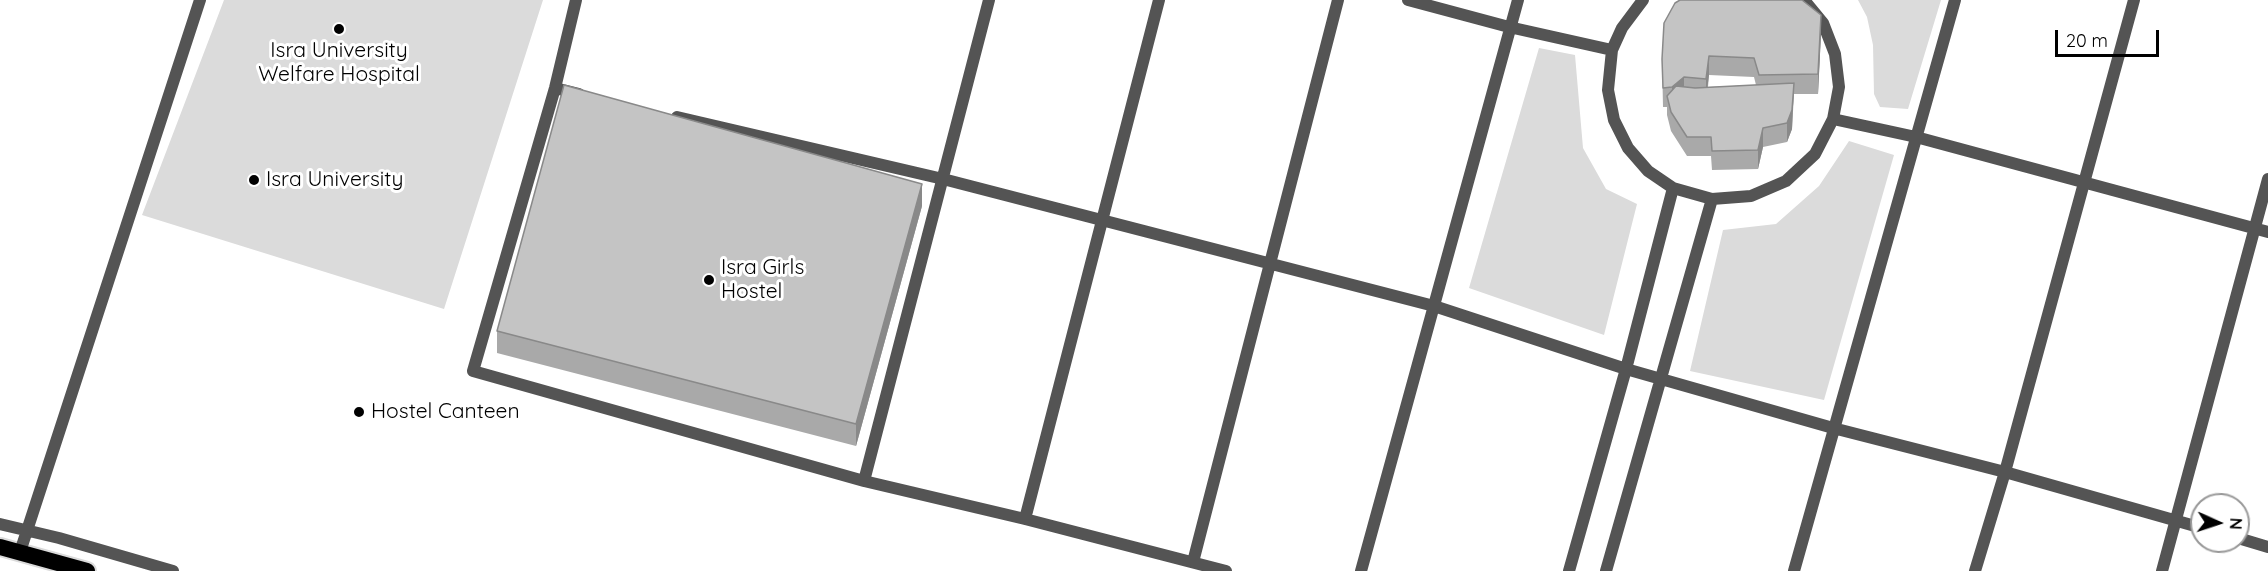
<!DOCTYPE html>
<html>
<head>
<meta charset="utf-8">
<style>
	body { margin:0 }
	#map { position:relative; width:2268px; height:571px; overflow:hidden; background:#fff; font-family:Quicksand,sans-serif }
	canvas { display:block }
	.north { position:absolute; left:2190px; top:493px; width:60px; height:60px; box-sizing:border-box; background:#fff; border:2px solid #999; border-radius:50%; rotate:93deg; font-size:16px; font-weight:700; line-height:24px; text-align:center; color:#000 }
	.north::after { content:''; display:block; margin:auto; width:21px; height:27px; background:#000; clip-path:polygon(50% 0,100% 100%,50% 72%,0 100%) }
	.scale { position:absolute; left:2055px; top:30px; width:104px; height:27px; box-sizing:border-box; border:3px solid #000; border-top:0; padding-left:8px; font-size:18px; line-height:21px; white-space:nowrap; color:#000; -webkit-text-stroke:4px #fff; paint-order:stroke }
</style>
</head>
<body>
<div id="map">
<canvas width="2268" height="571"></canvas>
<div class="north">N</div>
<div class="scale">20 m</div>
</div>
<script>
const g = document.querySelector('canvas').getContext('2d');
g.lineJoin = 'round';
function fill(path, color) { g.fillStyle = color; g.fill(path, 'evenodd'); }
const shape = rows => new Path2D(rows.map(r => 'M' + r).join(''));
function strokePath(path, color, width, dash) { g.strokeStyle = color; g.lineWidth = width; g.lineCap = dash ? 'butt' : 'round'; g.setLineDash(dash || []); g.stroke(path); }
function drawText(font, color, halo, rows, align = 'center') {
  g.font = font + ' Quicksand,sans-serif'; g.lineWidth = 6; g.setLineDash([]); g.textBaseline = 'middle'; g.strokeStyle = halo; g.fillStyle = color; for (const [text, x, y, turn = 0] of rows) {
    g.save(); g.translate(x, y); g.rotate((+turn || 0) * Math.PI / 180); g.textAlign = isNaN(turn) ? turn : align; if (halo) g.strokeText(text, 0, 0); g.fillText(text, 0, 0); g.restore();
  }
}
const green = shape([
	[224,0,543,0,444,309,142,215],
	[1858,0,1941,0,1908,109,1880,107,1874,94,1873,45,1867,17],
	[1539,48,1575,55,1583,148,1606,189,1637,204,1604,335,1469,288],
	[1849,141,1894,155,1824,400,1690,371,1723,230,1776,224,1819,186]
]);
const service = shape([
	[0,524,59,538,173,571],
	[20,552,200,0]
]);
const minor = shape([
	[576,0,555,88,473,371,864,481,1025,519,1226,571],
	[1408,0,1509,27,1612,50],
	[1643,0,1622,28,1612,50,1608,90,1614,120,1628,148,1648,171,1673,188,1712,199,1751,196,1786,181,1815,154,1833,119,1839,87,1835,54,1823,23,1804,0],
	[555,88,579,94],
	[677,117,943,179,1434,306,1626,369,1833,428,2005,472,2202,528],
	[1833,119,1916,137,2268,232],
	[864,481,989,0],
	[1025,519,1159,0],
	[2238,538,2268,547],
	[1193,562,1338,0],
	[1361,571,1518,0],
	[1569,571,1626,369,1673,188],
	[1606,571,1712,199],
	[1794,571,1955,0],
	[1975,571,2005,472,2134,0],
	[2162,571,2268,179]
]);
const trunk = shape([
	[0,547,87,571]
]);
const wall = shape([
	[1821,34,1818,94,1794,94,1792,129,1787,142,1763,147,1758,169,1712,170,1711,156,1687,156,1671,131,1667,115,1667,107,1663,107,1662,59],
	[1709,75,1754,77,1756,85,1708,87],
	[922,206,856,446,497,353,497,331]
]);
const shadedWall = shape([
	[1821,15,1821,34,1818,94,1818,74],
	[1709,56,1709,75,1706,98,1706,79],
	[1684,77,1684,96,1672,106,1672,87],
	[1794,83,1792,129,1787,142,1787,123],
	[1763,128,1763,147,1758,169,1758,150],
	[922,184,922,206,856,446,856,424]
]);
const building = shape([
	[1680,0,1802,0,1821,15,1818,74,1759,75,1754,58,1709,56,1706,79,1684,77,1672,87,1663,88,1662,59,1664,23,1675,3,1680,0],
	[1794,83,1792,110,1787,123,1763,128,1758,150,1712,151,1711,137,1687,137,1671,112,1667,96,1676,86,1695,88,1794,83],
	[564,85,922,184,856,424,497,331,564,85]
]);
const markers = [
	[339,29,6,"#000"],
	[254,180,6,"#000"],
	[709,280,6,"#000"],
	[359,412,6,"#000"]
];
const poiNames = [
	["Isra University",339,51,"center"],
	["Welfare Hospital",339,75,"center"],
	["Isra University",266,180],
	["Isra Girls",721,268],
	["Hostel",721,292],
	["Hostel Canteen",371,412]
];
fill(green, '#dbdbdb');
strokePath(trunk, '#dbdbdb', 20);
strokePath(service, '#545454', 12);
strokePath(minor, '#545454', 12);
strokePath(trunk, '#000', 16);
fill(wall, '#a9a9a9');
fill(shadedWall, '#898989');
fill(building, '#c4c4c4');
strokePath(building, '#898989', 1.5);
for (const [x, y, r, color] of markers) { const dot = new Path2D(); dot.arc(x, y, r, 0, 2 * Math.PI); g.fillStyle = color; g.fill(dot); strokePath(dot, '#fff', 2); }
drawText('21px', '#000', '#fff', poiNames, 'left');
</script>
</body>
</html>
